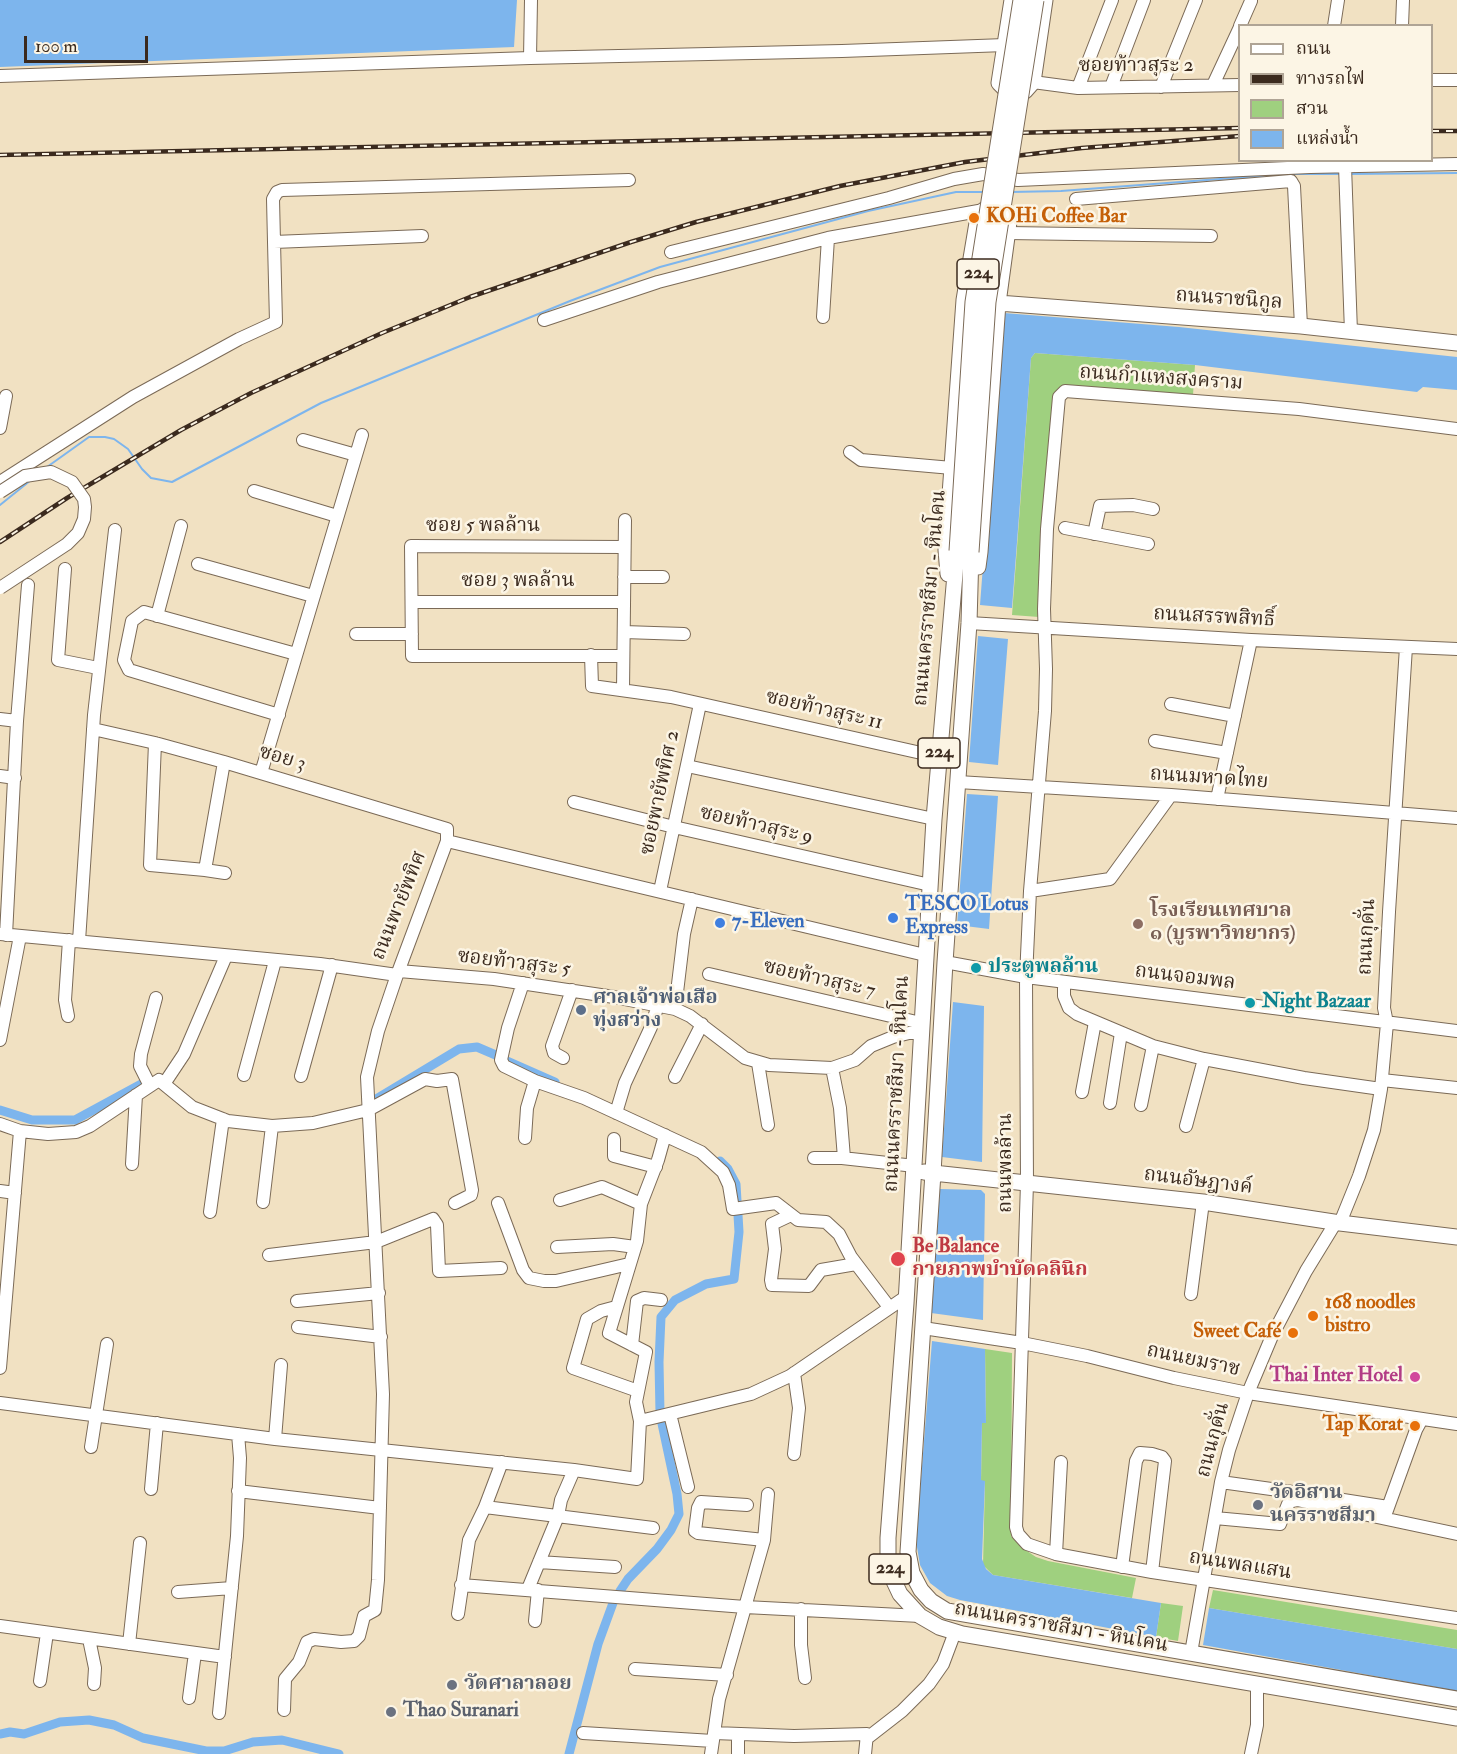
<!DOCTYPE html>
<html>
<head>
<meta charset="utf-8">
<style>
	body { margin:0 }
	#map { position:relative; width:1457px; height:1754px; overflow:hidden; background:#f1e1c2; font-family:"IM FELL Double Pica","Noto Serif Thai",serif }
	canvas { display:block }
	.legend { position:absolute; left:1238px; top:24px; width:195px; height:138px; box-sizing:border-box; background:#fcf5e5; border:2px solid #afa495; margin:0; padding:8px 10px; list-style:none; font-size:18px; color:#3b2a1e }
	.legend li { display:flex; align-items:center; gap:12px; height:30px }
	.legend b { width:30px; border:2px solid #afa495 }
	.scale { position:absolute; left:24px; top:36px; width:124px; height:27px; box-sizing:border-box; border:3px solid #3b2a1e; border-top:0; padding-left:8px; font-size:18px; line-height:21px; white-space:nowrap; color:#3b2a1e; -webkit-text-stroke:4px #fcf5e5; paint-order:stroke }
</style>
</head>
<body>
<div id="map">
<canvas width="1457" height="1754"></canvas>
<ul class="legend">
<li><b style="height:8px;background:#fff"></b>ถนน</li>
<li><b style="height:8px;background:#3b2a1e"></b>ทางรถไฟ</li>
<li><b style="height:16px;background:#9fd07f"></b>สวน</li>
<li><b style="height:16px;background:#7db5ed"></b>แหล่งน้ำ</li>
</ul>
<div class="scale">100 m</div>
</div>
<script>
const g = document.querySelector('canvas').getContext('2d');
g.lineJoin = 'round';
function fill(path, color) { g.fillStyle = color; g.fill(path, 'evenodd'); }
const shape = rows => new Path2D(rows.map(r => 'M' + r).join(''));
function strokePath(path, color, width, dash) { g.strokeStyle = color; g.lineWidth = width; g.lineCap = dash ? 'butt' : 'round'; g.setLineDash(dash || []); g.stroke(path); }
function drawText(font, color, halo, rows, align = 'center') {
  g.font = font + ' "IM FELL Double Pica","Noto Serif Thai",serif'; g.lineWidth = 5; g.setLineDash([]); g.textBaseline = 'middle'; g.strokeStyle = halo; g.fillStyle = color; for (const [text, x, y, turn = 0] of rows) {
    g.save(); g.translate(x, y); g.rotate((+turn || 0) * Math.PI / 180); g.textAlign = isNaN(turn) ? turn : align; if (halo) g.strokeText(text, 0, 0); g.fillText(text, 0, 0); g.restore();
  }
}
const green = shape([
	[1035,353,1195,365,1193,395,1060,389,1039,617,1012,615,1031,358],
	[985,1349,1012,1353,1011,1536,1021,1547,1036,1557,1048,1561,1136,1578,1132,1598,993,1575,983,1565,985,1482,981,1481,982,1422,986,1422],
	[1213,1590,1457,1630,1457,1649,1209,1608],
	[1161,1603,1183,1606,1178,1641,1156,1637]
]);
const water = shape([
	[0,0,517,0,514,47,0,67],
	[1004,313,1179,327,1457,357,1457,390,1423,387,1417,392,1195,365,1035,353,1031,358,1012,608,980,605,1002,315],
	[978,636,1008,639,998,765,969,762],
	[967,794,998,796,989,929,957,925],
	[953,1002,984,1006,982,1162,942,1157],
	[940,1189,981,1190,985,1194,983,1320,931,1313],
	[932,1341,985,1349,986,1423,982,1423,981,1480,985,1481,982,1559,986,1569,993,1575,1161,1603,1156,1637,960,1600,947,1596,930,1583,920,1565,916,1541],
	[1209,1608,1457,1649,1457,1691,1203,1645]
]);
const stream = shape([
	[1349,174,1457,173],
	[1011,192,1061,191,1286,174,1340,174],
	[47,467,89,437,105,437,114,439,128,449,142,469,151,478,172,482,321,403,570,301,660,267,868,211,956,192,984,192],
	[0,505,31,480]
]);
const canal = shape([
	[505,1060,555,1082],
	[371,1102,459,1049,477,1047,498,1056],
	[0,1110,32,1120,75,1120,145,1082],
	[720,1161,728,1169,736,1184,737,1201],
	[660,1413,659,1362,661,1317,675,1300,706,1284,734,1279,739,1232,738,1215],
	[620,1591,628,1579,657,1549,671,1530,679,1514,677,1494,661,1419],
	[0,1734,10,1732,24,1734,60,1722,89,1720,114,1725,143,1738,206,1751,224,1751,253,1742,282,1740,339,1754],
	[569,1754,598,1644,613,1603]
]);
const minor = shape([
	[1240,26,1251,1],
	[1334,26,1338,0],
	[1402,26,1403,0],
	[530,58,531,0],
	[0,76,530,58,842,51,1005,45],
	[1432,80,1457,80],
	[1033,82,1078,88,1240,85],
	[1213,85,1240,27],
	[1111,87,1144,0],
	[1161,87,1196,0],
	[1078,88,1112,0],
	[1345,166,1351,332],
	[1076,199,1291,181,1294,186,1301,326],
	[1008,233,1211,236],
	[274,242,273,199,277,192,282,190,629,180],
	[671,252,889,198,954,179,983,174,1018,180,1310,167,1457,164],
	[823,317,828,238],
	[544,320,658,282,828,238,984,210],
	[0,428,6,396],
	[1457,429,1299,409,1065,391,1059,397,1047,529,1044,609,1046,669,1045,711,1030,891,1026,977,1027,1183,1016,1527,1018,1534,1027,1544,1056,1554,1152,1572,1457,1618],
	[303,440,356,455],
	[850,452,861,460,952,468],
	[0,482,133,397,239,339,276,322,274,242,422,236],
	[254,491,337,516],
	[1065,528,1148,544],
	[1094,534,1100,506,1133,505,1153,509],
	[198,564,313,596],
	[65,569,58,660,98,668],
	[624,577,663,577],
	[412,602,624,602],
	[157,616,181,526],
	[969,623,1251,640,1457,649],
	[624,632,684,634],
	[356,634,412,634],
	[591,655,592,686,671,697,939,757],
	[623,656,412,656,411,546,624,547],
	[623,690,625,520],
	[1171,704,1235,716],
	[279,715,129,670,124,660,132,621,144,612,296,654],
	[0,719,17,721],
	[93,729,155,743,224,762,447,829,447,841],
	[1155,741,1227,753],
	[155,743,150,865,205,870,224,762],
	[687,766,934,819],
	[261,773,362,435],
	[0,776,15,778],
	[958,782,1171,795,1457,818],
	[1217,799,1251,640],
	[574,802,674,827,930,885],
	[205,870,225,873],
	[660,891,700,704],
	[1030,891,1110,879,1171,795],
	[0,934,320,964,397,975,447,841,925,955],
	[6,935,17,721,28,585],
	[79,941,94,715,115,530],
	[945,962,1026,977,1457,1031],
	[399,971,494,979,614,997,675,1009,690,1016,745,1058,769,1065,832,1068,855,1060,871,1046,893,1037,909,1033,921,1033],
	[709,974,921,1023],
	[1064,982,1064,996,1069,1008,1077,1014,1153,1046,1204,1059,1304,1078,1381,1089],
	[523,983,508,1028,501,1060,504,1066,535,1081,584,1098,701,1152,723,1172,729,1185,733,1209,776,1203,798,1220,826,1222,839,1234,851,1257,889,1307],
	[675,1009,684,934,692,899],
	[68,1016,65,1000,69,940],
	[0,1040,20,936],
	[563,1058,554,1053,552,1046,572,990],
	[758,1063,768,1125],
	[832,1068,840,1108,844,1158],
	[244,1075,275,961],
	[301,1076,332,965],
	[675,1077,702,1024],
	[1382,1080,1457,1088],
	[164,1084,184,1054,226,956],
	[150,1086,140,1066,141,1054,156,998],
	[1082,1092,1095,1022],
	[1110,1103,1121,1033],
	[1141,1105,1153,1046],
	[616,1113,625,1083,651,1027,658,1005],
	[0,1124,20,1131,48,1134,76,1132,90,1126,159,1080,192,1107,228,1121,272,1126,313,1123,368,1110,425,1079,437,1081,452,1079,472,1190,471,1195,455,1203],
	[1186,1126,1204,1059],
	[525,1138,527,1108,535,1081],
	[614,1139,614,1156,656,1167],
	[814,1158,842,1158,915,1166],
	[132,1164,136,1095],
	[0,1191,15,1193],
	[560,1200,602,1187,641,1204],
	[263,1202,272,1126],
	[498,1203,523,1270,529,1278,544,1281,556,1281,629,1264],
	[210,1212,223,1119],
	[791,1215,772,1224,775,1249,771,1280,772,1285,809,1286,821,1270,856,1264],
	[1340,1223,1359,1176,1374,1130,1381,1089,1387,1023,1384,1008,1389,912,1406,647],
	[557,1247,613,1244,635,1247],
	[269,1255,376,1242,433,1219,437,1225,439,1271,501,1268],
	[1191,1294,1203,1202],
	[297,1301,379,1293],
	[616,1307,601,1311,587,1319,573,1368,638,1391],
	[298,1327,381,1337],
	[923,1328,1022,1343,1087,1356,1174,1378,1248,1393,1457,1424],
	[632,1345,637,1301,644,1298,661,1300],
	[0,1368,20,1131],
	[794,1373,799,1408,794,1454],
	[0,1403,275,1439,574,1470,637,1479,640,1421,636,1402,646,1352,609,1333,637,1241,641,1204,658,1160,665,1135],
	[670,1414,688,1487],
	[640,1421,751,1394,790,1376,907,1296],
	[275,1439,281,1365],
	[91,1447,107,1344],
	[1221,1482,1307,1494],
	[151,1489,157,1423],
	[238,1491,380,1508],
	[1324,1497,1388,1507],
	[747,1505,701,1502,698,1508,695,1531,698,1533,764,1540],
	[485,1507,653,1528],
	[1386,1513,1416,1430,1422,1419],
	[1215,1518,1280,1524,1288,1504,1292,1501,1297,1500,1457,1534],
	[1056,1554,1061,1462],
	[539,1562,615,1567],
	[1122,1567,1136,1461,1140,1453,1152,1454,1162,1457,1165,1461,1152,1572],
	[461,1585,745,1607,920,1616],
	[528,1589,558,1516,561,1500,574,1470],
	[178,1592,232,1588],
	[801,1609,801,1645,805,1678],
	[458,1614,469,1540,485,1507,502,1462],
	[535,1621,538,1590],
	[0,1626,225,1657],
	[89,1639,95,1668,94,1684],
	[129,1644,140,1543],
	[1191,1653,1221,1482,1229,1450,1248,1393,1272,1336,1306,1271,1336,1222],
	[635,1669,727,1675],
	[40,1681,47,1633],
	[189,1698,195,1653],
	[284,1710,285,1679,299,1662,307,1642,314,1639,341,1642,354,1641,359,1636,364,1616,375,1610,378,1580,383,1394,367,1077,378,1031,397,975],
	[219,1713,237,1536,240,1458,238,1434],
	[583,1733,713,1741],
	[714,1733,794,1736,867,1734,865,1754],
	[738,1734,738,1754],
	[866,1739,902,1711,929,1684,943,1664,955,1632],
	[711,1754,719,1699,764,1540,768,1494],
	[1251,1754,1257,1725,1257,1683]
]);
const major = shape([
	[1012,0,999,83,1005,89,1014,92,1025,91,1033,82,1045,0],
	[998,303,1301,326,1457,343],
	[957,551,934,819,906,1303,888,1538,888,1559,892,1577,900,1594,920,1616,939,1627,962,1634,1457,1718],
	[971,552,969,623,945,962,933,1173,908,1552,912,1573,921,1590,931,1601,947,1611,1457,1699],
	[948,574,946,550,964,300,978,217,984,210,996,208,1005,213,1009,222,998,303,980,552,978,567],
	[924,1172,1203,1202,1340,1223,1457,1237]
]);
const rail = shape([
	[1432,131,1457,131],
	[0,155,1240,128],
	[0,542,67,498,181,430,251,393,382,333,470,297,631,242,696,222,840,186,965,162,1082,148,1240,136]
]);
const minorBridge = shape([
	[0,492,25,476,51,472,72,482,84,499,85,507,84,519,78,533,67,544,0,588]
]);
const majorBridge = shape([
	[957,551,973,302,1021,0],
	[971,552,988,302,1036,0]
]);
const markers = [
	[974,218,6,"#e8710a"],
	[893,918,6,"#3f7fe0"],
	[720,923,6,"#3f7fe0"],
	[1138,924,6,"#8d6e63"],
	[976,968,6,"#0f9aa8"],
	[1250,1003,6,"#0f9aa8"],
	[581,1010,6,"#5c6f8a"],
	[898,1259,8,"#e0444e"],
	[1313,1316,6,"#e8710a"],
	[1293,1333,6,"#e8710a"],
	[1415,1377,6,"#d1479c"],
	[1415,1426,6,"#e8710a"],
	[1258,1505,6,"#6b7280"],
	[452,1685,6,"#6b7280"],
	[391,1712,6,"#6b7280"]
];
const shields = [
	[978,274,42],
	[939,753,42],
	[890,1569,42]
];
const shieldNames = [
	["224",978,274],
	["224",939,753],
	["224",890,1569]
];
const streetNames = [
	["ซอยท้าวสุระ 2",1136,67],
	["ถนนราชนิกูล",1229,300,4],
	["ถนนกำแหงสงคราม",1161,379,4],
	["ซอย 5 พลล้าน",483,527],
	["ซอย 3 พลล้าน",518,582],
	["ถนนนครราชสีมา - หินโคน",931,598,-85],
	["ถนนสรรพสิทธิ์",1214,618,3],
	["ซอยท้าวสุระ 11",824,711,13],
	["ซอย 3",282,759,17],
	["ถนนมหาดไทย",1209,779,4],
	["ซอยพายัพทิศ 2",661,793,-78],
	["ซอยท้าวสุระ 9",756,826,13],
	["ถนนพายัพทิศ",400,906,-68],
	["ถนนกุดั่น",1368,937,-87],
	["ซอยท้าวสุระ 5",514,964,7],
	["ถนนจอมพล",1185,978,7],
	["ซอยท้าวสุระ 7",819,980,13],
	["ถนนนครราชสีมา - หินโคน",898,1084,-87],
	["ถนนพลล้าน",1007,1163,-90],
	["ถนนอัษฎางค์",1198,1182,7],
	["ถนนยมราช",1193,1361,12],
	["ถนนกุดั่น",1214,1440,-75],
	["ถนนพลแสน",1240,1566,9],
	["ถนนนครราชสีมา - หินโคน",1061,1628,10]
];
const foodNames = [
	["KOHi Coffee Bar",986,218],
	["168 noodles",1325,1304],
	["bistro",1325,1327],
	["Sweet Café",1281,1333,"right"],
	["Tap Korat",1403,1426,"right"]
];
const shopNames = [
	["TESCO Lotus",905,906],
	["Express",905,929],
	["7-Eleven",732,923]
];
const educationNames = [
	["โรงเรียนเทศบาล",1150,912],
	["๑ (บูรพาวิทยากร)",1150,935]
];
const cultureNames = [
	["ประตูพลล้าน",988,968],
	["Night Bazaar",1262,1003]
];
const serviceNames = [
	["ศาลเจ้าพ่อเสือ",593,999],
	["ทุ่งสว่าง",593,1022]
];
const healthNames = [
	["Be Balance",912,1248],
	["กายภาพบำบัดคลินิก",912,1271]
];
const hotelNames = [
	["Thai Inter Hotel",1403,1377]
];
const worshipNames = [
	["วัดอิสาน",1270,1494],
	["นครราชสีมา",1270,1517],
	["วัดศาลาลอย",464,1685],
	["Thao Suranari",403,1712]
];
fill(green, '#9fd07f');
fill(water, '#7db5ed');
strokePath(stream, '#7db5ed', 2);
strokePath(canal, '#7db5ed', 9);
strokePath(minor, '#7b6a57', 14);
strokePath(major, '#7b6a57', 17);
strokePath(minor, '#fff', 12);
strokePath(major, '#fff', 15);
strokePath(rail, '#3b2a1e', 4.5);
strokePath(rail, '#fcf5e5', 2, [7]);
strokePath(minorBridge, '#7b6a57', 14, []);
strokePath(majorBridge, '#7b6a57', 17, []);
strokePath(minorBridge, '#fff', 12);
strokePath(majorBridge, '#fff', 15);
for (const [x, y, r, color] of markers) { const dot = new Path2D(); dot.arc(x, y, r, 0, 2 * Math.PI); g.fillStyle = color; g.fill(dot); strokePath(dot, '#fcf5e5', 2); }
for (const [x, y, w] of shields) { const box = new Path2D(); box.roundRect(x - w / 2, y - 15, w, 30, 4.5); g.fillStyle = '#fcf5e5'; g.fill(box); strokePath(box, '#3b2a1e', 1.5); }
drawText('bold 18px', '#3b2a1e', null, shieldNames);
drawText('20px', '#3b2a1e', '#fcf5e5', streetNames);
drawText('bold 20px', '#c56008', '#fcf5e5', foodNames, 'left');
drawText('bold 20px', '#366cbe', '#fcf5e5', shopNames, 'left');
drawText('bold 20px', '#785e54', '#fcf5e5', educationNames, 'left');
drawText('bold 20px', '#0d838f', '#fcf5e5', cultureNames, 'left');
drawText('bold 20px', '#4e5e75', '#fcf5e5', serviceNames, 'left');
drawText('bold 20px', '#be3a42', '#fcf5e5', healthNames, 'left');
drawText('bold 20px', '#b23c85', '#fcf5e5', hotelNames, 'right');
drawText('bold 20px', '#5b616d', '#fcf5e5', worshipNames, 'left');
</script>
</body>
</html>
